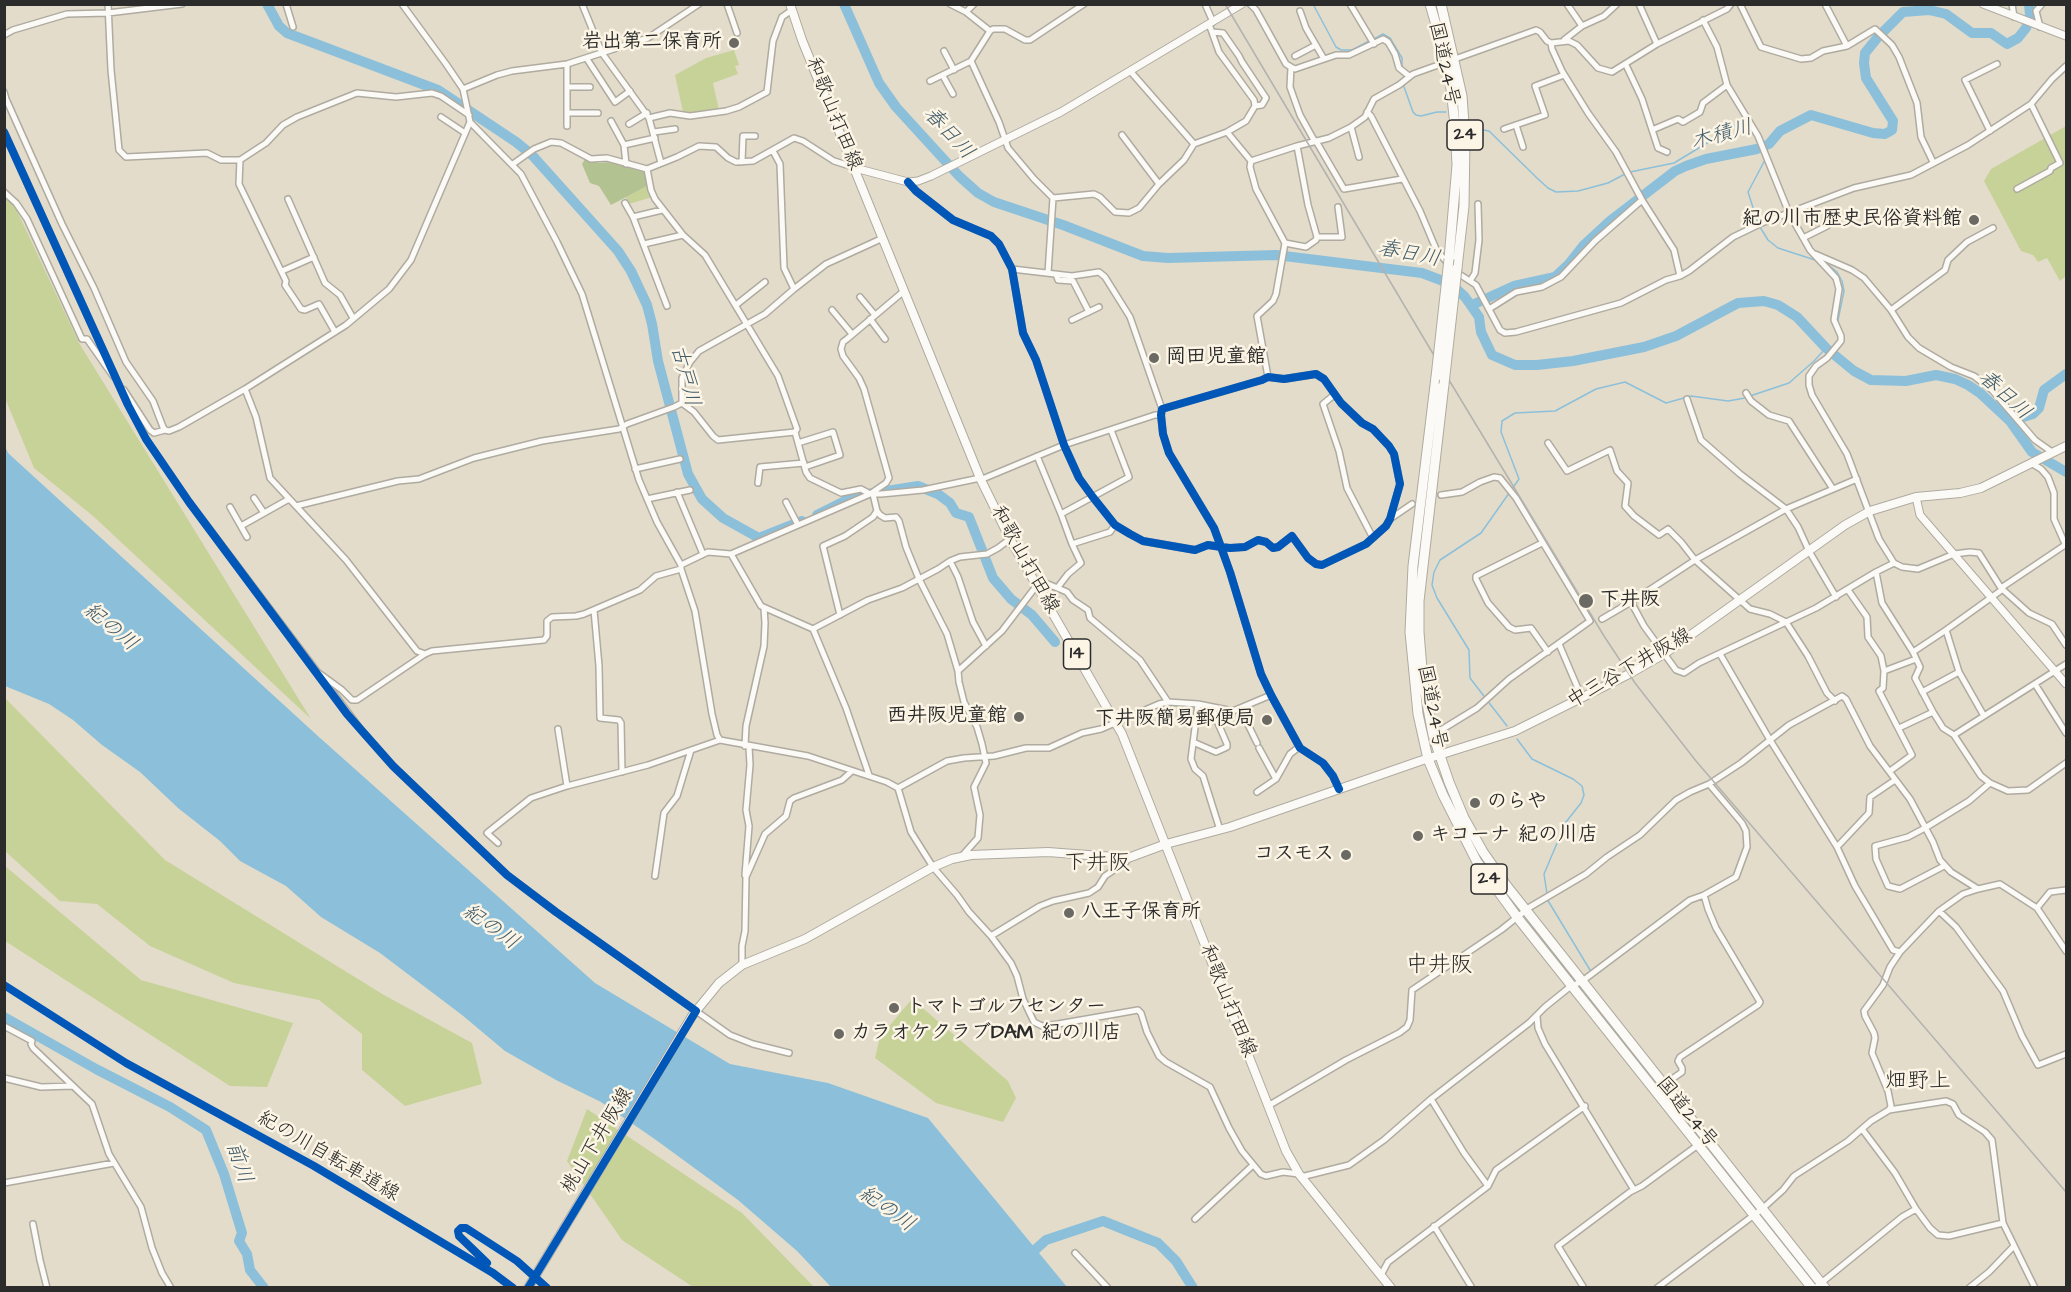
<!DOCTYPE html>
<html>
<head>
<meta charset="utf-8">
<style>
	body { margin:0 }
	#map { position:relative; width:2071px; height:1292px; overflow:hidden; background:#e3dccb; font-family:"Architects Daughter",sans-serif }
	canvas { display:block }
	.frame { position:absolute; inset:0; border:6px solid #2b2b2b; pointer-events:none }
</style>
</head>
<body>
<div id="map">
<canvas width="2071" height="1292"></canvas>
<div class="frame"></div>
</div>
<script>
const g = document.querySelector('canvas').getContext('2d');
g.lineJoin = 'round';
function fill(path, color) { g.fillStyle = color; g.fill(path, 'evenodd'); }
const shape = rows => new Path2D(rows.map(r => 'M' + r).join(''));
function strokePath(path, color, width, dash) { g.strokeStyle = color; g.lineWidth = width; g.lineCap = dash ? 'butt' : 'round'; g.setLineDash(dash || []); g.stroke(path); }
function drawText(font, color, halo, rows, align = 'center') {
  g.font = font + ' "Architects Daughter","Klee One",sans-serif'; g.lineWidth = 5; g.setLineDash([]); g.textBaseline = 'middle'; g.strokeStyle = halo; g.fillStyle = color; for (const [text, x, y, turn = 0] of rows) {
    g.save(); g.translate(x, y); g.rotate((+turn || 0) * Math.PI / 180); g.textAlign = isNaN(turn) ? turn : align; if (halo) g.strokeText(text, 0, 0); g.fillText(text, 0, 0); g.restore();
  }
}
const green = shape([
	[734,50,739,65,735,66,738,74,713,83,719,110,691,113,683,112,675,75,706,58],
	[2066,126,2066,276,2060,281,2047,258,2038,262,2033,255,2021,251,1984,181,1991,169],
	[4,183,79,343,311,719,93,516,34,468,5,398],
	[647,186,652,197,629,204,626,197],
	[5,698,165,860,384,995,472,1043,482,1084,405,1106,362,1070,362,1034,319,1000,234,983,150,946,97,904,60,901,5,851],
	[5,866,141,980,293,1023,267,1087,230,1086,5,941],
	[912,999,1008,1081,1016,1098,1003,1122,936,1103,875,1058,880,1037],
	[587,1109,742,1213,814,1287,693,1287,622,1240,567,1161]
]);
const forest = shape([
	[585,159,599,163,610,162,644,172,647,186,611,205,599,186,590,183,582,164]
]);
const water = shape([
	[4,444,8,453,319,737,595,983,730,1064,828,1083,928,1118,1067,1287,831,1287,797,1251,738,1200,656,1140,601,1102,556,1080,505,1051,462,1015,380,953,321,917,286,886,240,861,220,841,178,808,140,772,102,745,73,720,49,704,5,686]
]);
const stream = shape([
	[1313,4,1336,47,1341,50,1352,50,1369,41],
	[1374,39,1383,34,1390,38,1402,58,1402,68],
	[1403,84,1413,112,1416,115,1421,116,1437,112,1446,112],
	[1473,128,1489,131,1537,178,1548,188,1556,192,1578,191,1608,183,1625,174],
	[1765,145,1768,154],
	[1630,172,1674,163,1745,120],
	[1758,223,1748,192,1766,158],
	[1760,227,1768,240,1778,248,1815,260],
	[1826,263,1837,272,1842,281,1844,291,1838,320],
	[1750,396,1789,383,1814,361,1826,348],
	[1507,726,1470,678,1469,650,1437,598,1432,585,1434,572,1440,560,1481,533,1519,479,1501,432,1502,421,1515,413,1555,411,1596,389,1625,382,1666,403,1691,396,1728,401,1745,398],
	[1517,739,1532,759,1573,779,1582,786,1584,795,1581,803,1566,822,1544,874,1547,894],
	[1547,899,1590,970]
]);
const river = shape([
	[267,4,279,26,287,33,438,90,516,142,532,155,618,251,631,271,647,305,652,324,658,361,688,474,702,499,723,518,759,538,802,521],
	[844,4,879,83,896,107,959,176,978,193,994,202,1063,225,1143,256,1168,258,1276,255,1422,273,1451,284,1465,297,1479,317,1481,332,1492,355,1515,365,1537,365,1573,361,1644,347,1676,336,1738,303,1764,301,1778,305,1797,317,1826,348,1854,371,1871,380,1906,381,1936,375,1955,379,1968,385,1980,393,2010,421,2032,452,2066,472],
	[1472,305,1514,286,1555,277,1568,265,1583,246,1610,221,1675,171,1686,166,1706,159,1757,149,1769,144,1780,131,1811,115,1873,133,1885,134,1892,130,1893,121,1866,78,1864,63,1865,53,1878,37,1903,12,1929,10,1946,14,1972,33,1991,33,2007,44,2018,38,2026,28,2030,15,2029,4],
	[2010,421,2033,414,2039,408,2044,390,2066,374],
	[817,515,855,496,918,486,938,494,950,503,956,513,969,517,993,578,1011,599,1032,615,1055,642],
	[4,1017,96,1069,170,1107,206,1130,224,1174,242,1233,239,1241,247,1254,250,1270,264,1288],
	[1026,1258,1046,1240,1103,1221,1158,1243,1176,1261,1193,1288]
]);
const minor = shape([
	[108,4,111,70,119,150,126,157,207,153,221,160,240,160,266,143,283,125,297,117,357,93,396,97,432,93,441,96,469,115],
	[286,4,293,27],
	[582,4,602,53,649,118,661,163],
	[727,4,737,33],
	[950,4,966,12,990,31],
	[1205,4,1213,22],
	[1250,4,1256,10,1286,64,1291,67,1295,69,1336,55,1349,55,1383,39,1388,42,1395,54,1399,68,1409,76],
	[1350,4,1374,44],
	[1567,4,1582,26],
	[1639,4,1657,44],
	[1740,4,1761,47,1801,59,1811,58,1823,51,1847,46],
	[1825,4,1847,46,1875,29,1892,45,1899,57,1917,103,1921,137,1933,162],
	[2012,4,2014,17],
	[1300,11,1306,28,1324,59],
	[966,12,974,4],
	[1703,20,1717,47,1727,85,1758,136,1789,213,1810,250,1836,278,1839,289,1834,320,1841,336,1841,341,1827,358,1816,366,1809,376,1809,385,1812,395,1847,454,1879,539,1894,563,1902,567,1918,569,1954,554,1970,552,1979,553,2001,588,2029,613,2052,624,2066,645],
	[2040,27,2036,11,2042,4],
	[1212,32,1223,33,1239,56,1242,62,1266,98,1262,105,1255,106],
	[4,35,13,30,67,14,108,13,182,4],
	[1564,40,1582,26,1604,16,1617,4],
	[1551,43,1552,49,1562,71,1588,113,1616,152,1642,200],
	[944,51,954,70],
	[1295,56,1316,45],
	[587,59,615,102,630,91],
	[567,64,567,126],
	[1626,65,1642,99,1658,148,1667,152],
	[1291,67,1290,87,1300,115,1315,142],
	[1131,72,1194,144],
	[943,76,953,94],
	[930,81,971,61],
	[567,87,590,87],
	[463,89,497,75,512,71,567,64,648,38,699,4],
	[4,92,6,99,62,224,94,288,126,362,153,401,163,427,165,430,169,431,179,427,245,389,346,325,389,289,411,260,470,122,463,89,446,64,402,4],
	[1367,112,1371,116,1420,211,1436,249,1448,264],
	[568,113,598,113],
	[441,117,465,133],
	[649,118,670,113,690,116,726,111,739,107,767,92,773,41,782,17,792,10],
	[611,121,624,145,626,164],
	[470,122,521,174,557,242,582,294,639,480,657,522,681,565,681,569,695,611,712,714,717,735,720,740],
	[629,124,647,113],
	[1516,125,1523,147],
	[1351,127,1359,157],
	[1504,129,1545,115,1535,86,1564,75],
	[1652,130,1678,119,1683,122,1700,112,1703,103,1727,85],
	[1990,131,1965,80,1997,64],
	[4,132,128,405,146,439,189,502,362,731,393,766,507,875,556,912,730,1035,753,1044,789,1053],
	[654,132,675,129],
	[1227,132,1251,161,1250,167,1256,189,1285,243,1276,294,1273,301,1257,316,1268,377],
	[1122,135,1159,184],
	[1316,141,1344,189,1402,179],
	[624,145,655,138],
	[773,151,780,164,784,268,794,289],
	[240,160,239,184,286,281,285,285,301,309,305,310,319,304,335,332],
	[1251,161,1297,146,1329,138,1351,127,1365,117,1374,99,1399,85,1413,74,1536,30,1540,32,1547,41,1551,43,1569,41,1577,45,1598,68,1612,72,1657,44,1727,9,1731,4],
	[742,162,743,136,755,136],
	[513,164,534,149,551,142,561,143,591,159,607,158,647,169,677,157,699,146,716,147,728,158,736,162,753,161,794,138,803,141,834,161,853,167],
	[647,169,651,190,655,199,683,235,705,255,778,376,797,429,795,432,806,472,810,478,841,493,861,489,870,494,881,494,923,490,980,478],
	[908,182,916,191,953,220,991,236,999,244,1012,269,1023,333,1036,360,1064,445,1079,478,1092,496,1115,525,1130,534,1143,541,1195,550,1208,545,1221,547,1230,548,1245,547,1258,540,1266,542,1273,548,1278,547,1292,536,1308,558,1316,564,1322,565,1366,544,1386,526,1390,519,1400,484,1394,454,1389,446,1373,429,1362,423,1341,403,1324,379,1316,374,1284,379,1268,377,1262,380,1162,409,1161,415,1163,434,1169,453,1214,528,1221,547,1230,572,1261,674,1271,695,1300,748,1323,763,1333,776,1339,789],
	[2017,189,2050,171,2051,168,2060,163,2031,104],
	[4,192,16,203,27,219,82,339,87,339,113,376],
	[1053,198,1094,194,1100,197,1115,212,1129,213,1139,208,1159,184,1184,160,1194,144,1227,132,1246,121,1255,106,1254,100,1219,52,1209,24],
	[288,199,325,283,340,295,353,318],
	[625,203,633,217,667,306],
	[633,217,662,210],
	[1317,237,1342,237,1338,207],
	[1803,238,1827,226],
	[1285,243,1306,247,1316,240,1317,237,1308,205,1297,146],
	[644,244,683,235],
	[1815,254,1852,270,1864,278,1891,310,1908,337,1919,348,1951,367,1974,376,1992,390,2035,440,2052,452],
	[1012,269,1072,276,1099,272,1105,277,1130,317,1162,409],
	[282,271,314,257],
	[1456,272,1476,285,1500,330,1505,333,1516,332,1621,303,1666,280,1680,276,1689,271,1733,237,1762,223,1854,188,1911,175,1968,145,2031,104,2052,79,2066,66],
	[1048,273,1053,198,1034,179,1008,148,999,122,971,61,990,31,993,29,1005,29,1025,40,1030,40,1084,4],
	[1056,274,1058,280,1073,281,1089,312],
	[1470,281,1475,273,1479,240,1478,204],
	[860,297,875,315],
	[736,305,765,282],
	[1489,309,1516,292,1542,287,1561,277,1595,241,1642,200,1674,250,1680,276],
	[832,310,852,334],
	[1891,310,1945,270,1948,260,1967,242,1993,228],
	[870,319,885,339],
	[1072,320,1099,307],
	[245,389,256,417,270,478,346,560,417,651,425,654],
	[124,390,150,430,154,433,165,430],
	[1746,393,1751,401,1769,415,1789,421,1833,489],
	[1334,395,1323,404,1339,451,1347,488,1373,538],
	[1687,399,1701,440,1740,474,1786,509,1798,527,1809,551,1836,597],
	[682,403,694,412,713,436,718,440,795,432],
	[798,443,833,432,840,455,805,467],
	[1548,443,1567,471,1610,450,1617,471,1628,483,1625,506,1634,516,1659,535,1668,529,1681,542,1695,560,1750,609,1770,614,1786,622,1808,656,1827,693,1835,701],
	[1037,456,1061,514],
	[2031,463,2041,469,2048,477,2054,493,2054,519,2066,546],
	[635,469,680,459],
	[980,480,1064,445,1155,415,1161,415],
	[758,483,760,467,804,463],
	[677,492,703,554],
	[873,494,877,511,880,515,885,518,896,517,899,521,906,547,919,579,947,634,958,671,959,682,964,702,977,727,982,744,986,763,974,787,980,815,978,838,962,856],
	[254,498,264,513],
	[647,499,690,490],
	[786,502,798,525],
	[296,506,398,481,419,479,474,458,542,441,619,429,627,424,674,407,682,403,682,378,690,362,699,351,765,314,794,289,826,264,883,238],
	[230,507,247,537],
	[1390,519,1412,504],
	[241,526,289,499],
	[1542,543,1476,576,1476,579,1488,603,1509,627,1515,630,1531,628,1548,652],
	[1072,544,1061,514,1129,477,1111,430],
	[731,554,761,606,813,629,868,600,902,588,938,569,950,561,960,557,987,554,998,548,1010,539],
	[950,561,958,577,973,622,986,646],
	[681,565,708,552,731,554,870,494,886,483,889,478,864,389,859,378,843,356,841,349,843,342,847,339,904,291],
	[1876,572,1882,603,1913,652,1920,667,1915,678,1933,712],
	[1058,587,1068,574,1081,563,1072,544,1110,532,1115,525],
	[2001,588,2065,545],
	[1848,590,1867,617,1868,637,1881,656,1884,671,1883,688,1879,691,1912,755,1890,771],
	[1631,602,1644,626,1676,670,1684,673,1699,663,1816,608,1876,572,1894,563],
	[594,610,599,666,600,718,619,720,621,723,622,772],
	[840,615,823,546,845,536,873,517,877,511],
	[1602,619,1631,602,1695,560,1786,509,1857,479],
	[813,629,846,708,869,775],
	[1559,644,1582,698],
	[1913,652,1946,630],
	[1720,654,1770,740,1837,847,1855,886,1893,950,1900,952],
	[316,671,342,690,352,700,357,700,425,654,432,651,544,640,547,636,547,621,552,617,576,616,584,614,640,590,656,576,681,569],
	[958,671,1002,631,1037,585,1043,582,1067,592,1073,600,1088,610,1090,618,1140,660,1168,702],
	[1884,671,1916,659],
	[2035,684,2066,733],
	[1922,692,1959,672],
	[1198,704,1191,759,1195,769,1203,776,1220,830],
	[1240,708,1257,743],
	[1984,716,1959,672,1946,630,2003,589],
	[1899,728,1933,712,1943,728,1954,735,1981,776,1990,783,2008,791,2028,790,2066,763],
	[558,729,567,786],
	[1433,735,1477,708,1509,679,1590,621,1516,498,1500,478,1494,477,1480,482,1462,492,1441,495],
	[1954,735,2066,664],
	[1193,742,1216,752,1227,747,1227,744,1214,714,1214,708],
	[745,746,746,726,764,646,765,623,764,608],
	[1259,748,1276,779,1290,754,1299,747],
	[898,788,947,761,964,758,994,756,1026,748,1049,748,1082,733,1101,729,1159,704,1168,702,1198,704,1233,711,1271,695],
	[1257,792,1276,779],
	[498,843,487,833,531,798,567,786,648,765,720,740,808,756,887,782,898,788,911,832,933,867,957,895,969,912,991,936,1011,963,1017,976,1023,999,1034,1022,1042,1026,1058,1024,1138,1010,1141,1013,1147,1032,1159,1056,1166,1062,1210,1087,1229,1128,1242,1151,1261,1174,1266,1176,1283,1172,1299,1174],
	[1837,847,1869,813,1870,797,1895,780],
	[1944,866,1900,889,1888,886,1876,859,1875,846,1908,837,1925,828,1969,801,1990,783],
	[745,875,749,826,746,810,750,765,749,747],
	[655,876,664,813,677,796,691,750],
	[2037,908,2050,892,2066,890],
	[1939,911,1956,927,2003,991,2022,1036,2038,1065,2066,1054],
	[991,936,1040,906,1053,901,1089,893,1098,887,1105,876,1126,862,1128,858],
	[742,965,742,946,745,931,746,877,765,834,786,816,790,801,794,798,842,780,852,771],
	[1537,1016,1538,1028,1545,1044,1634,1190],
	[4,1026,32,1041,31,1044,33,1048,92,1104,109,1154,141,1207,152,1248,162,1273,171,1288],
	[4,1078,41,1087,73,1086],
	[1662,1086,1682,1072,1682,1068,1678,1061,1680,1057,1758,1005,1760,1002,1716,928,1708,909,1704,895],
	[1431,1099,1464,1153,1488,1186],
	[1268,1106,1346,1060,1399,1033,1407,1027,1410,1020,1412,990,1501,930,1530,907,1586,874,1607,857,1640,835,1676,800,1690,792,1709,784,1741,763,1789,725,1842,696,1846,699,1870,746,1910,799,1933,842,1940,860,1951,872,1978,889],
	[1889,1110,1891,1106,1888,1091,1872,1053,1875,1038,1874,1033,1865,1016,1864,1011,1883,985,1890,967,1900,952,1939,911,1963,894,1978,889,2000,884,2037,908,2066,951],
	[1862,1129,1895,1173,1916,1209,1930,1228,1938,1235,1949,1236,2003,1223],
	[1301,1177,1349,1165,1384,1140,1431,1099,1529,1023,1545,1007,1571,986,1581,982,1690,900,1704,895,1736,877,1747,847,1746,831,1742,823,1709,784],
	[4,1183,114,1163],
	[1195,1219,1253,1165],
	[33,1224,40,1260,47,1288],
	[1434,1226,1472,1288],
	[1075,1253,1108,1288],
	[493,1273,513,1288],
	[1381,1275,1388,1262,1488,1186,1496,1170,1585,1106],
	[1584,1288,1558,1246,1630,1192,1642,1186,1698,1145],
	[1657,1288,1762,1209,1783,1190,1794,1176,1848,1141,1871,1121,1889,1110,1946,1101,1953,1104,1959,1115,1985,1132,1992,1140,2003,1223,2035,1288],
	[1815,1288,1902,1217,1916,1209],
	[1969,1288,1989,1272,2013,1247]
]);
const tertiary = shape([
	[1983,4,2066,36],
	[855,168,908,182,918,181,931,176,1061,112,1242,4],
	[1916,497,1920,515,2066,684]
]);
const secondary = shape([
	[528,1288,692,1016,719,983,742,965,805,939,933,867,952,859,971,855,1048,852,1128,858,1166,844,1230,827,1420,761,1515,731,1629,674,1664,654,1845,525,1870,511,1916,497,1960,493,1981,488,2066,446]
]);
const primary = shape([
	[790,4,802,40,980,478,1010,539,1122,734,1286,1151,1299,1174,1391,1288]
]);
const trunk = shape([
	[1430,4,1447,63,1451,89,1455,125,1457,165,1449,259],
	[1441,4,1462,96,1465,138,1464,206,1457,268],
	[1436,377,1413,566,1410,632,1418,714,1428,759,1443,795,1477,862,1517,917,1812,1288],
	[1444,384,1419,601,1419,632,1423,682,1433,735,1449,782,1464,818,1483,852,1506,885,1825,1288]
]);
const rail = shape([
	[1225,4,1429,347,1604,636,1635,683,1696,761,2066,1192]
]);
const trunkBridge = shape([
	[1436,377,1449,259],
	[1444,384,1457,268]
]);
const cycleway = shape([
	[4,132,128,405,146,439,189,502,347,714,393,766,507,875,556,912,696,1011,528,1288],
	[908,182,916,191,953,220,991,236,999,244,1012,269,1023,333,1036,360,1064,445,1079,478,1092,496,1115,525,1130,534,1143,541,1195,550,1208,545,1221,547,1230,548,1245,547,1258,540,1266,542,1273,548,1278,547,1292,536,1308,558,1316,564,1322,565,1366,544,1386,526,1390,519,1400,484,1394,454,1389,446,1373,429,1362,423,1341,403,1324,379,1316,374,1284,379,1268,377,1262,380,1162,409,1161,415,1163,434,1169,453,1214,528,1221,547,1230,572,1261,674,1271,695,1300,748,1323,763,1333,776,1339,789],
	[4,985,126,1063,314,1166,493,1273,513,1288],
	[487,1263,459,1236,458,1231,461,1228,466,1228,517,1261,547,1288]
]);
const markers = [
	[734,43,6,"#6b6963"],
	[1974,220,6,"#6b6963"],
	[1154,358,6,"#6b6963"],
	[1586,601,8,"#6b6963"],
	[1019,717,6,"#6b6963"],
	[1267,720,6,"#6b6963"],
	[1475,803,6,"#6b6963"],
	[1418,836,6,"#6b6963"],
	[1346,855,6,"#6b6963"],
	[1069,913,6,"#6b6963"],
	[894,1008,6,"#6b6963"],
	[839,1034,6,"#6b6963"]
];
const shields = [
	[1465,135,36],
	[1077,654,27],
	[1489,879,36]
];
const shieldNames = [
	["24",1465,135],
	["14",1077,654],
	["24",1489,879]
];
const poiNames = [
	["岩出第二保育所",722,43,"right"],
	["紀の川市歴史民俗資料館",1962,220,"right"],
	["岡田児童館",1166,358],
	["下井阪",1600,601],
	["西井阪児童館",1007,717,"right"],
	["下井阪簡易郵便局",1255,720,"right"],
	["のらや",1487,803],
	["キコーナ 紀の川店",1430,836],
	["コスモス",1334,855,"right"],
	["八王子保育所",1081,913],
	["トマトゴルフセンター",906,1008],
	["カラオケクラブDAM 紀の川店",851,1034]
];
const streetNames = [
	["国道24号",1443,64,78],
	["和歌山打田線",833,114,68],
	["和歌山打田線",1024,560,61],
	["中三谷下井阪線",1630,669,-30],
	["国道24号",1431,707,79],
	["和歌山打田線",1227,1001,68],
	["国道24号",1686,1113,51],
	["桃山下井阪線",598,1141,-59],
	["紀の川自転車道線",328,1157,30]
];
const waterNames = [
	["春日川",948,134,47],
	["木積川",1722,136,-15],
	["春日川",1409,255,11],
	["古戸川",684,376,76],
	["春日川",2004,396,42],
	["紀の川",110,628,40],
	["紀の川",490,928,35],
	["前川",238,1163,71],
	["紀の川",886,1210,35]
];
const quarterNames = [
	["下井阪",1097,864],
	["中井阪",1439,966],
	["畑野上",1918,1082]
];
fill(green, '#c7d298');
fill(forest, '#b3c291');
fill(water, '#8cc0da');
strokePath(stream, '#8cc0da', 1.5);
strokePath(river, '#8cc0da', 10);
strokePath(minor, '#afaba0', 8);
strokePath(tertiary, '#afaba0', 9);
strokePath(secondary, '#afaba0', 10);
strokePath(primary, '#afaba0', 10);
strokePath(trunk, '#afaba0', 11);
strokePath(minor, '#fbfaf7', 5);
strokePath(tertiary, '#fbfaf7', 7);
strokePath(secondary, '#fbfaf7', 8);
strokePath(primary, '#fbfaf7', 8);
strokePath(trunk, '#fbfaf7', 9);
strokePath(rail, '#b3b2af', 1.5);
strokePath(trunkBridge, '#afaba0', 11, []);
strokePath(trunkBridge, '#fbfaf7', 9);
strokePath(cycleway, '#0057b8', 8);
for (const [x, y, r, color] of markers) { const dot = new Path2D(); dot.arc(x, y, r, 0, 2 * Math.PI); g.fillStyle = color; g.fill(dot); strokePath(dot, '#fcf5e5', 2); }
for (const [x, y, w] of shields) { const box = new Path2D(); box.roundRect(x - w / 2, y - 15, w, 30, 4.5); g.fillStyle = '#fcf5e5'; g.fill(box); strokePath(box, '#2b2b2b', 1.5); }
drawText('bold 18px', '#2b2b2b', null, shieldNames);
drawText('bold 20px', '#2b2b2b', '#fcf5e5', poiNames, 'left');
drawText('20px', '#2b2b2b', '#fcf5e5', streetNames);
drawText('italic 21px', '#405b6a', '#fcf5e5', waterNames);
drawText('22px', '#2b2b2b', '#fcf5e5', quarterNames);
</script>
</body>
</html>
